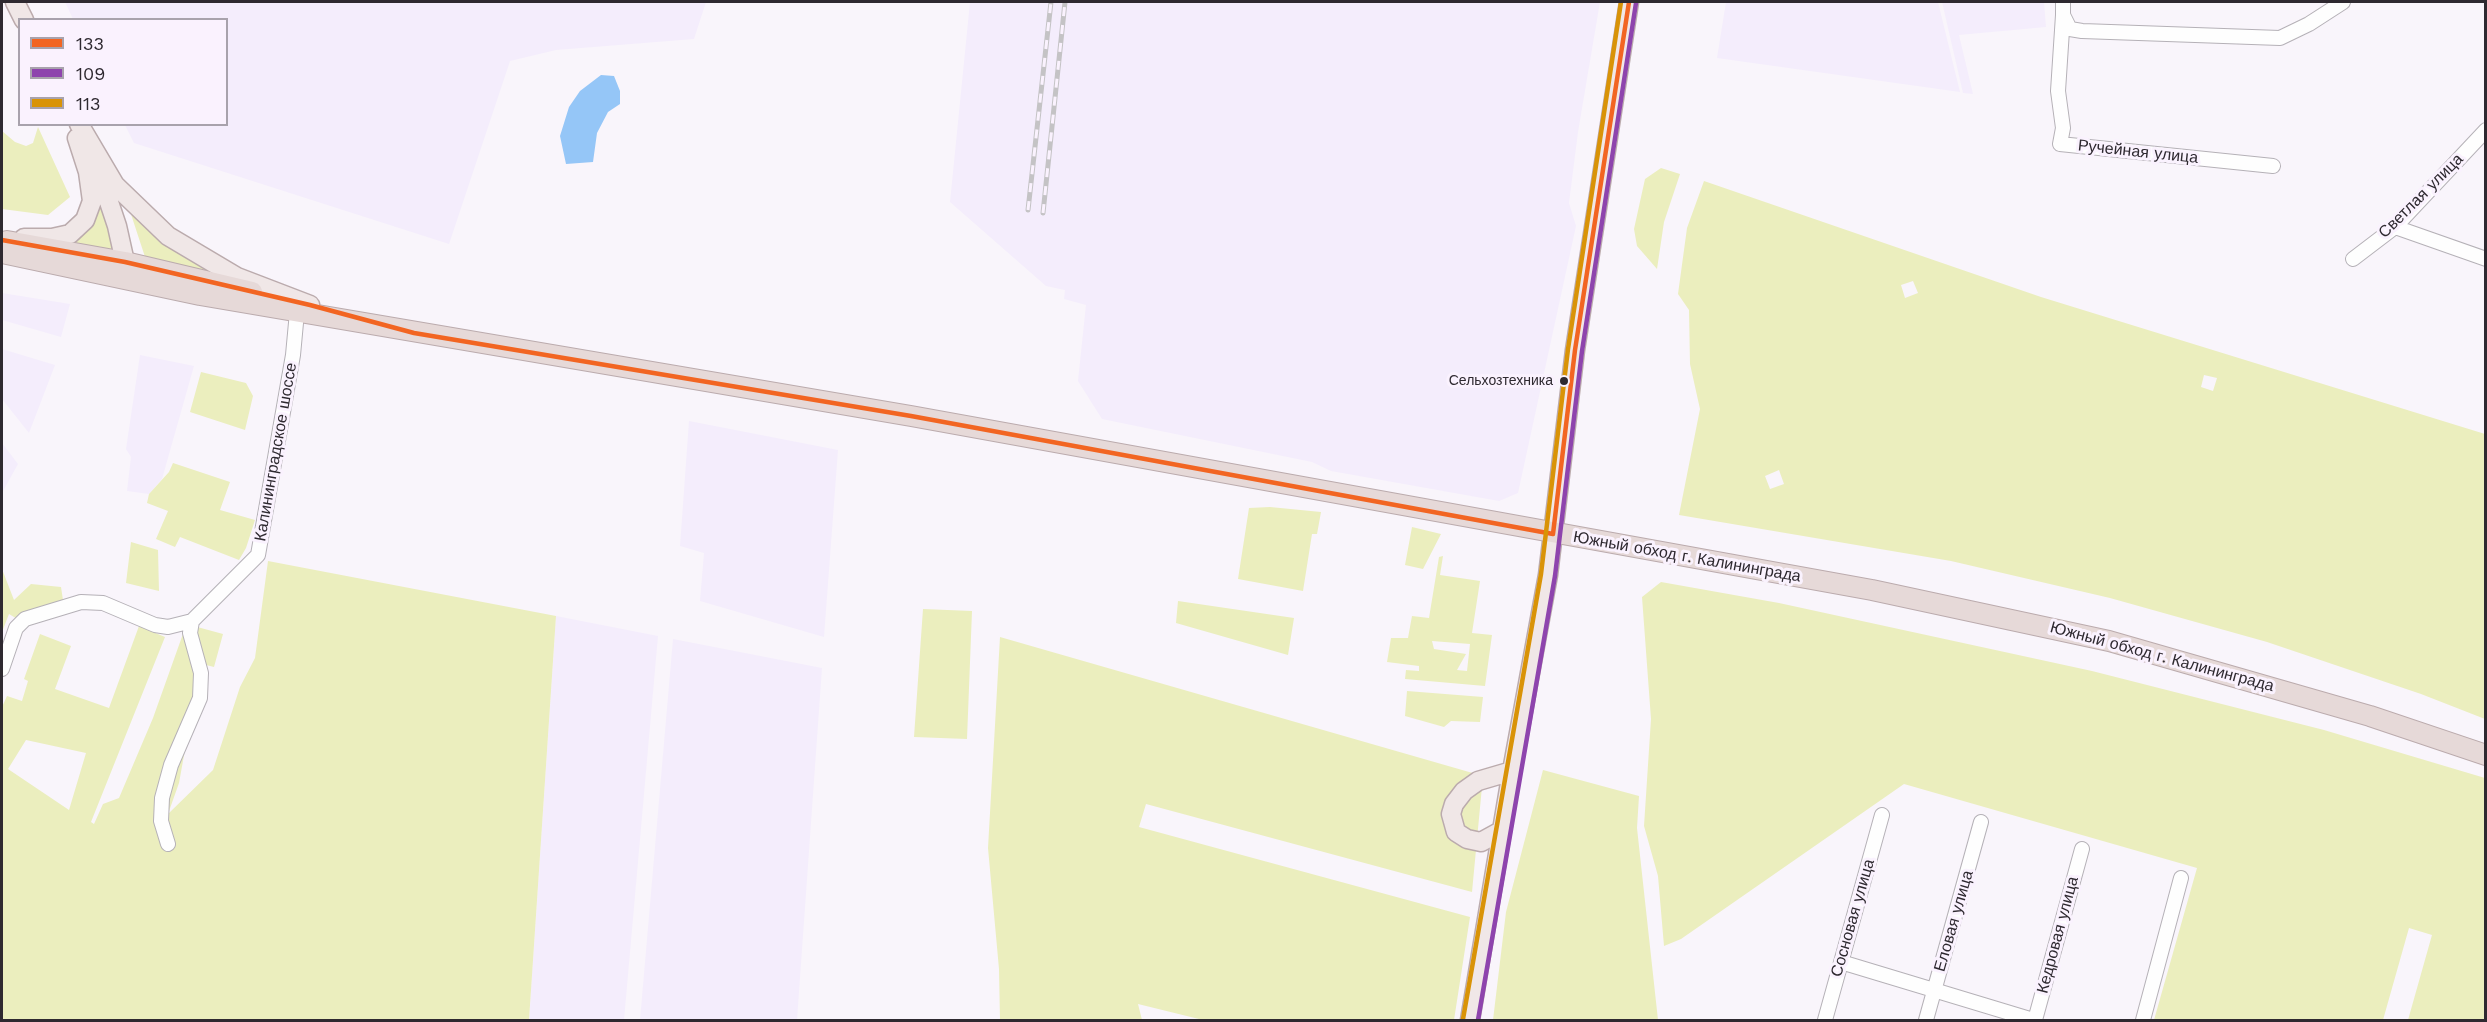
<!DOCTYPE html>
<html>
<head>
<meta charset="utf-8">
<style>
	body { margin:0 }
	#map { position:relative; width:2487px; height:1022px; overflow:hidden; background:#f9f5fb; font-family:"Work Sans",sans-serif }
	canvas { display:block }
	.frame { position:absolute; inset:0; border:3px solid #2e2930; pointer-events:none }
	.legend { position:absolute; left:18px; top:18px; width:210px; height:108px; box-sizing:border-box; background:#faf2fe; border:2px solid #a8a2ac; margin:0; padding:8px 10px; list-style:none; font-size:18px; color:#2e2930 }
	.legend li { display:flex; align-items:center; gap:12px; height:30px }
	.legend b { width:30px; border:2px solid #a8a2ac }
</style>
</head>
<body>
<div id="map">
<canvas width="2487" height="1022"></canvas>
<div class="frame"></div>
<ul class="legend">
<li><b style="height:8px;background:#f26522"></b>133</li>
<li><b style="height:8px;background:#8e44ad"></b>109</li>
<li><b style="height:8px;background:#d99307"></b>113</li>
</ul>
</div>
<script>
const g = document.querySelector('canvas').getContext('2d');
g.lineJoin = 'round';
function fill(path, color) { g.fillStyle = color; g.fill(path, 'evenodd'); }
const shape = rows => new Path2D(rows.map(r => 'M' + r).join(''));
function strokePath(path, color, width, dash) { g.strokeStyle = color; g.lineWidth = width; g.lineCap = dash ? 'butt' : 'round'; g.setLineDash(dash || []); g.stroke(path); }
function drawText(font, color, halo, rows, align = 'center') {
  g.font = font + ' "Work Sans",sans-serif'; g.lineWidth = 6; g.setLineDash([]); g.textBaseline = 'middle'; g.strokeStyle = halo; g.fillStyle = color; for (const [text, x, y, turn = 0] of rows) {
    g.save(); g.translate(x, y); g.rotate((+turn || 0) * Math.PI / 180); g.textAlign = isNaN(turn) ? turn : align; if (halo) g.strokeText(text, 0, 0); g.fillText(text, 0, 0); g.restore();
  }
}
const industrial = shape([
	[65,2,706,2,694,39,556,50,510,61,449,244,134,143,125,125,226,124,226,20,73,19],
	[970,2,1600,2,1578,132,1569,203,1576,226,1518,493,1499,501,1331,471,1312,462,1102,419,1078,381,1086,305,1064,299,1065,290,1046,286,950,202],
	[1726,2,1938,2,1960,92,1717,58],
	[1942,2,2044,2,2046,27,1959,35,1973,94,1963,93],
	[2,293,70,304,61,337,2,320],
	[2,349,55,365,29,433,2,399],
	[140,355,194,366,162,479,149,494,127,491,131,457,126,449],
	[689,421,838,450,824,637,700,601,704,553,680,546],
	[2,443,18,464,2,493],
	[556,616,658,636,624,1020,529,1020],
	[673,639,822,668,797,1020,640,1020]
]);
const green = shape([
	[38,127,70,197,48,215,2,209,2,131,15,142,26,146,33,143],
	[1661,168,1680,174,1664,222,1657,269,1637,246,1634,229,1645,179],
	[1704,181,2041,297,2485,434,2485,719,2421,694,2267,642,2110,598,1951,561,1679,515,1700,409,1690,364,1689,310,1678,294,1687,228],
	[1913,281,1918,293,1905,298,1901,285],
	[2204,375,2217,378,2213,391,2201,387],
	[1779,470,1784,484,1770,489,1765,476],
	[100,188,119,257,56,244],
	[126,199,243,284,147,263],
	[201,372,246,383,253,396,245,430,190,412],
	[173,463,230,482,220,510,255,520,246,548,239,560,180,537,175,547,156,539,168,511,147,503,149,494,169,472],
	[1270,507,1321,512,1317,534,1312,534,1303,591,1238,579,1249,508],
	[1412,527,1441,534,1423,569,1405,565],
	[131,542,158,550,159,591,126,583],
	[1443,556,1440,575,1480,581,1472,633,1492,635,1485,686,1405,679,1406,670,1419,671,1419,666,1387,662,1391,638,1408,638,1412,616,1429,618,1439,557],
	[1432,641,1470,644,1467,671,1457,670,1466,654,1434,649],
	[268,561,556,616,529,1020,2,1020,2,707,7,696,22,701,28,681,24,679,40,634,71,646,55,689,109,708,139,626,165,637,91,822,94,824,103,804,119,798,153,718,184,631,190,625,223,634,214,667,198,663,199,672,179,783,168,814,213,770,240,687,255,658],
	[26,740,86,753,69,810,8,769],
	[2,569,14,600,31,584,61,587,63,600,36,609,19,620,9,614,2,632],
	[1661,582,1779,603,2092,671,2324,730,2485,778,2485,1020,2408,1020,2432,935,2409,928,2383,1020,2154,1020,2197,868,1904,784,1681,939,1664,946,1658,876,1644,826,1651,719,1642,597],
	[1178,601,1294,618,1288,655,1176,623],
	[923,609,972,611,967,739,914,737],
	[1000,637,1483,776,1472,892,1146,804,1139,827,1470,917,1454,1020,1203,1020,1138,1004,1142,1020,1000,1020,999,969,988,848],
	[1407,691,1483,697,1480,722,1451,721,1444,727,1405,716],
	[1543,770,1639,796,1637,828,1658,1020,1493,1020,1506,912]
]);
const water = shape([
	[601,75,614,76,620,91,620,104,608,112,597,133,593,162,566,164,560,136,569,107,580,91]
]);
const minor = shape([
	[2063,2,2063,15,2070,29,2082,31,2280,38,2309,24,2343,2],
	[2063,15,2058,91,2063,128,2060,144,2273,166],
	[2395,227,2486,259],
	[2353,259,2395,227,2486,130],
	[2,669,16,628,25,619,81,602,103,603,155,625,168,627,192,621],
	[168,844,161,821,162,798,171,765,200,698,201,673,190,633,192,621,258,555,293,355,297,312],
	[1841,962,2033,1020],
	[1825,1020,1882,815],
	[1926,1020,1981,822],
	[2035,1020,2082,849],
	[2143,1020,2181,878]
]);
const major = shape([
	[15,2,24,20],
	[79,124,115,185,168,236,237,277,310,305],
	[99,172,117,226,125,262,132,273],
	[24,238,52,238,70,234,85,220,92,201,88,172,77,138],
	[1501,831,1481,842,1467,839,1456,832,1451,814,1454,804,1464,791,1478,781,1512,771],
	[1470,1020,1512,771,1548,575,1575,350,1629,2]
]);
const highway = shape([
	[7,241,125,262,252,292],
	[2,253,200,295,911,416,1872,590,2109,641,2370,716,2486,755]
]);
const rail = shape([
	[1028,210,1051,2],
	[1043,213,1065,2]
]);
const bus1 = shape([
	[2,240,125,262,310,305,414,333,911,416,1553,534],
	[1553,534,1575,350,1629,2]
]);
const bus2 = shape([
	[1478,1020,1555,576,1582,351,1636,3]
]);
const bus3 = shape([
	[1463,1019,1541,574,1568,349,1621,2]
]);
const markers = [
	[1564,381,5,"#2e2930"]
];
const busNames = [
	["Сельхозтехника",1553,381]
];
const streetNames = [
	["Ручейная улица",2138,152,6],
	["Светлая улица",2421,196,-45],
	["Калининградское шоссе",276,452,-80],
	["Южный обход г. Калининграда",1687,557,10],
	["Южный обход г. Калининграда",2162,657,15],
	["Сосновая улица",1853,918,-74],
	["Еловая улица",1954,921,-74],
	["Кедровая улица",2058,935,-75]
];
fill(industrial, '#f4edfc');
fill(green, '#ebeebe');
fill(water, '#95c6f7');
strokePath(minor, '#b5b1b7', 16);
strokePath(major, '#bbabad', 21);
strokePath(highway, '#bbabad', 22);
strokePath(minor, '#fefefe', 14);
strokePath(major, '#f0e7e7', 18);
strokePath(highway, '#e6d9d8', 20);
strokePath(rail, '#c4c3c5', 5);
strokePath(rail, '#faf2fe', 3, [9]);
strokePath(bus1, '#f26522', 4.5);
strokePath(bus2, '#8e44ad', 4.5);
strokePath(bus3, '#d99307', 4.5);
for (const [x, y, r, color] of markers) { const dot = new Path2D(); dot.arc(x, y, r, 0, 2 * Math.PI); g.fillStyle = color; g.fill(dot); strokePath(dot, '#faf2fe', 2); }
drawText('14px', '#2e2930', '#faf2fe', busNames, 'right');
drawText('16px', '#2e2930', '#faf2fe', streetNames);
</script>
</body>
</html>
